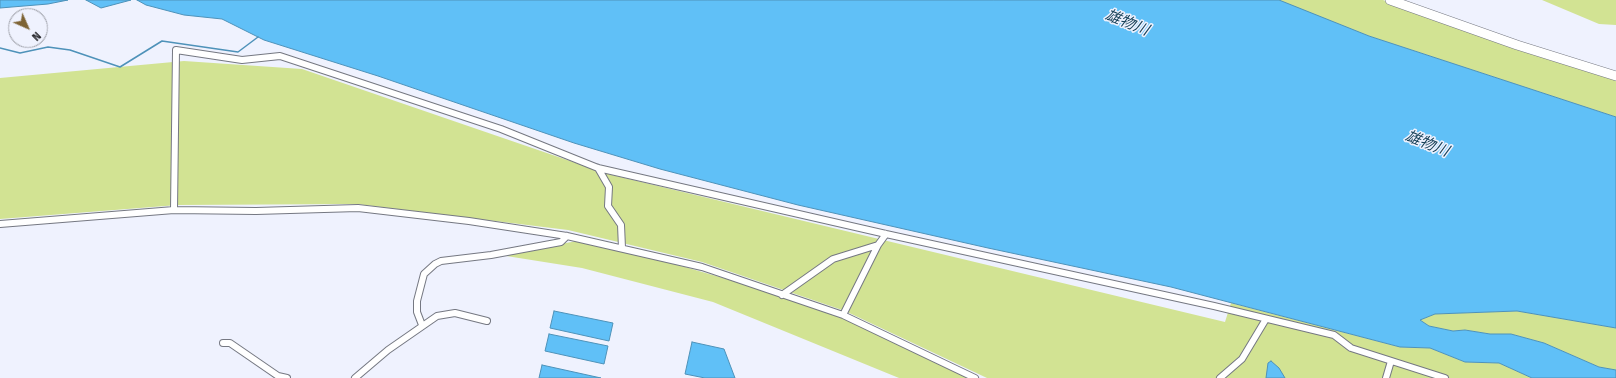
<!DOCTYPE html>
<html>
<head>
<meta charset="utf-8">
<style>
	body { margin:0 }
	#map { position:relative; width:1616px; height:378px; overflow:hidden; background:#eff2fe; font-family:"Fira Sans",sans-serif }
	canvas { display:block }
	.north { position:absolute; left:8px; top:8px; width:40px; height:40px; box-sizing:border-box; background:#eff2fe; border:1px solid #9ea0a9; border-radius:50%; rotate:135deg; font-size:11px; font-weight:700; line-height:16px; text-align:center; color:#242529 }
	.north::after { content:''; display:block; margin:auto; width:14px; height:18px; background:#7d6334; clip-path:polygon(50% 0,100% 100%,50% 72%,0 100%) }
</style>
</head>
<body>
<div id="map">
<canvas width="1616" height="378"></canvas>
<div class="north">N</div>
</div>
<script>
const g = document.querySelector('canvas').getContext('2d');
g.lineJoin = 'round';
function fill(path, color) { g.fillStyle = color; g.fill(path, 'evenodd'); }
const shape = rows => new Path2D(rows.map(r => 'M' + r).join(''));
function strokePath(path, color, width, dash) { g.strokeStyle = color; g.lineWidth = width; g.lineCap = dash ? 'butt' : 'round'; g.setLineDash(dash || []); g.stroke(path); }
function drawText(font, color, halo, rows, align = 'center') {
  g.font = font + ' "Fira Sans","Noto Sans JP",sans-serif'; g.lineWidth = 3; g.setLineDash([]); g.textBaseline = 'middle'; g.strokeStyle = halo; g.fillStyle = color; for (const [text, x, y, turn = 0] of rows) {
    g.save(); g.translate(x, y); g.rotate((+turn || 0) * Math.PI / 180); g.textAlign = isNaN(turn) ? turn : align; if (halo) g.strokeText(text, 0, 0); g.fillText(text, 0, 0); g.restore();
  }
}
const green = shape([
	[1274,0,1383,0,1472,33,1616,78,1616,117,1369,36],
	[1542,0,1616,0,1616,25,1599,24],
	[184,61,302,69,608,174,1225,322,1231,303,1400,347,1430,348,1465,362,1499,363,1532,378,987,378,845,311,702,262,568,230,357,204,178,205,0,219,0,78],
	[577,241,595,244,685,267,761,289,842,317,971,378,899,378,713,302,582,268,500,255],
	[1517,311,1616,328,1616,370,1599,367,1544,343,1511,334,1490,334,1465,330,1453,331,1429,326,1420,320,1435,314]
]);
const water = shape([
	[0,0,68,0,48,4,0,8,0,0],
	[86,0,131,0,101,8,86,0],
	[137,0,1279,0,1369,36,1616,117,1616,328,1517,311,1435,314,1420,320,1429,326,1453,331,1465,330,1490,334,1511,334,1544,343,1599,367,1616,370,1616,378,1532,378,1499,363,1465,362,1430,348,1400,347,1171,287,988,248,798,205,660,169,574,143,378,76,264,40,222,19,184,15,146,5,137,0],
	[554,311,613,323,609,341,550,328,554,311],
	[549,334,608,346,604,364,545,351,549,334],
	[692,342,724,349,735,378,705,378,685,374,692,342],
	[1271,361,1279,368,1285,378,1266,378,1268,363,1271,361],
	[542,365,601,378,539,378,542,365]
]);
const stream = shape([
	[0,48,20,53,48,47,70,50,120,67,162,41,238,52,258,37]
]);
const street = shape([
	[598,168,609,187,608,206,621,225,622,248],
	[174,210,176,50,242,60,280,56,501,129,598,168,886,234,1214,306,1334,335,1351,348,1445,378],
	[0,224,174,210,256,211,358,208,469,221,567,236,702,267,843,315,975,378],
	[782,295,833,259,878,245,886,234],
	[843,315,878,245],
	[422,325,417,312,417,301,424,274,435,264,441,261,491,255,561,242,567,236],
	[223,343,230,343,278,376,287,378],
	[355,378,388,350,437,316,455,313,487,321],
	[1220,378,1242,359,1266,319],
	[1386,378,1391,361]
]);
const secondary = shape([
	[1390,0,1517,45,1616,76]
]);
const waterNames = [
	["雄物川",1127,23,22],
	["雄物川",1427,144,22]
];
fill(green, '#d2e393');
fill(water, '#60c0f7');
strokePath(water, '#4e92b9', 1);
strokePath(stream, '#4e92b9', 1.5);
strokePath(street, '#757882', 8);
strokePath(secondary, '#757882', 10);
strokePath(street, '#fff', 6);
strokePath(secondary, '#fff', 9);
drawText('italic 15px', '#1a435a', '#eff2fe', waterNames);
</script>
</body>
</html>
